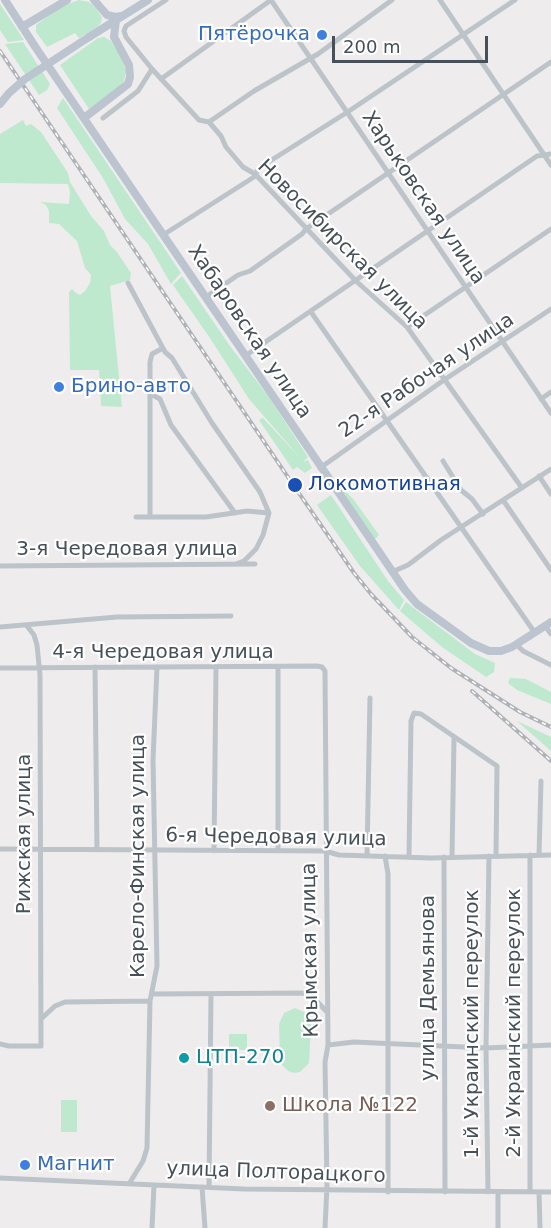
<!DOCTYPE html>
<html>
<head>
<meta charset="utf-8">
<style>
	body { margin:0 }
	#map { position:relative; width:551px; height:1228px; overflow:hidden; background:#efeced; font-family:"DejaVu Sans",sans-serif }
	canvas { display:block }
	.scale { position:absolute; left:332px; top:36px; width:156px; height:27px; box-sizing:border-box; border:3px solid #475058; border-top:0; padding-left:8px; font-size:18px; line-height:21px; white-space:nowrap; color:#475058; -webkit-text-stroke:4px #fff; paint-order:stroke }
</style>
</head>
<body>
<div id="map">
<canvas width="551" height="1228"></canvas>
<div class="scale">200 m</div>
</div>
<script>
const g = document.querySelector('canvas').getContext('2d');
g.lineJoin = 'round';
function fill(path, color) { g.fillStyle = color; g.fill(path, 'evenodd'); }
const shape = rows => new Path2D(rows.map(r => 'M' + r).join(''));
function strokePath(path, color, width, dash) { g.strokeStyle = color; g.lineWidth = width; g.lineCap = dash ? 'butt' : 'round'; g.setLineDash(dash || []); g.stroke(path); }
function drawText(font, color, halo, rows, align = 'center') {
  g.font = font + ' "DejaVu Sans",sans-serif'; g.lineWidth = 4.5; g.setLineDash([]); g.textBaseline = 'middle'; g.strokeStyle = halo; g.fillStyle = color; for (const [text, x, y, turn = 0] of rows) {
    g.save(); g.translate(x, y); g.rotate((+turn || 0) * Math.PI / 180); g.textAlign = isNaN(turn) ? turn : align; if (halo) g.strokeText(text, 0, 0); g.fillText(text, 0, 0); g.restore();
  }
}
const green = shape([
	[79,0,89,2,95,7,102,17,101,23,96,28,79,38,75,33,47,47,36,32,36,25,60,7],
	[0,4,24,40,8,42,0,30],
	[104,37,111,41,122,58,126,71,124,81,118,89,89,109,60,65,98,38],
	[23,42,50,84,47,90,39,95,5,44],
	[63,98,181,273,171,284,148,244,125,219,103,178,57,108],
	[23,120,26,126,31,124,41,132,68,173,70,182,91,216,104,231,110,245,117,252,131,273,130,280,110,286,122,407,101,406,99,370,70,370,69,292,72,289,76,293,80,295,85,291,90,283,91,275,85,268,77,241,59,224,49,223,49,211,46,205,40,202,69,204,70,192,68,184,0,183,0,134],
	[182,276,230,346,268,396,308,457,303,462,308,460,312,468,305,473,297,467,293,470,259,420,263,418,302,460,249,399,210,338,173,285],
	[340,485,354,500,379,535,373,541,336,487],
	[331,495,388,581,404,600,399,610,360,566,317,505],
	[406,602,475,654,495,663,494,672,486,677,442,647,400,611],
	[510,678,526,679,551,692,551,704,517,690,508,683],
	[517,721,551,737,551,751],
	[295,1008,306,1013,311,1024,309,1063,300,1072,294,1073,288,1071,280,1063,279,1024,284,1013],
	[229,1034,247,1034,247,1050,229,1050],
	[61,1100,77,1100,77,1132,61,1132]
]);
const street = shape([
	[166,0,126,26,124,31,126,37,152,69,199,120,209,122,221,136,226,147,243,167,255,174,356,281,407,327,522,488],
	[271,0,551,413],
	[440,0,551,165],
	[161,79,271,0],
	[103,118,138,91,152,69],
	[209,122,254,91,318,54,392,0],
	[163,235,254,177,259,168,346,113,515,0],
	[128,283,165,352,172,358,212,423,260,492,269,513,263,535,256,549,244,561,236,564],
	[206,297,238,275,250,271,302,234,306,229,551,62],
	[311,312,535,633],
	[407,327,551,229],
	[245,356,537,156,551,154],
	[149,393,160,399,171,425,235,513],
	[541,399,551,392],
	[443,461,461,490,472,499,483,514],
	[320,468,444,380,551,309],
	[539,476,551,494],
	[503,500,551,570],
	[136,517,206,517,247,511,269,513],
	[150,517,150,362,152,354,163,348],
	[0,566,255,564],
	[392,572,408,565,441,540,551,469],
	[545,626,551,634],
	[0,627,117,617,231,616],
	[517,645,523,651,551,665],
	[95,667,97,850],
	[0,668,317,666,322,667,325,671,328,1045,325,1062,327,1186,325,1228],
	[0,849,325,851,339,855,431,858,551,855],
	[214,851,216,668],
	[278,851,278,667],
	[539,855,541,781],
	[367,856,370,698],
	[385,856,388,874,388,1192],
	[409,856,411,721,414,713,421,714,497,766,496,856],
	[452,856,454,738],
	[444,857,445,1192],
	[152,994,309,993,327,1012],
	[41,1019,55,1006,65,1002,150,1001],
	[0,1044,9,1046,41,1046,40,675,37,645,34,635,27,626],
	[328,1045,354,1042,486,1048,551,1045],
	[0,1178,244,1189,551,1192],
	[129,1184,143,1161,147,1148,150,1001,157,966,153,760,157,667],
	[202,1187,205,1228],
	[209,1187,211,994],
	[488,1192,486,1048,489,856],
	[498,1192,498,1228],
	[530,1192,530,855],
	[539,1192,540,1228],
	[152,1228,154,1185]
]);
const secondary = shape([
	[5,0,36,48,405,590,417,604,471,643,489,651,501,651,512,647,551,622],
	[94,0,107,15,116,17,121,16],
	[22,27,67,0],
	[89,37,148,0],
	[84,118,128,84,130,77,129,65,114,37,116,20]
]);
const rail = shape([
	[0,51,294,486,354,573,371,594,412,637,451,668,520,712,551,727],
	[472,691,551,761]
]);
const secondaryBridge = shape([
	[0,104,9,93,25,79,89,37]
]);
const markers = [
	[322,35,6,"#3f7fe0"],
	[59,387,6,"#3f7fe0"],
	[295,485,8,"#1a4fb4"],
	[184,1058,6,"#0f9aa8"],
	[270,1106,6,"#8d6e63"],
	[25,1165,6,"#3f7fe0"]
];
const shopNames = [
	["Пятёрочка",310,35,"right"],
	["Брино-авто",71,387],
	["Магнит",37,1165]
];
const streetNames = [
	["Харьковская улица",423,198,56],
	["Новосибирская улица",342,245,45],
	["Хабаровская улица",249,332,56],
	["22-я Рабочая улица",427,376,-34],
	["3-я Чередовая улица",127,550],
	["4-я Чередовая улица",163,653],
	["Рижская улица",25,834,-90],
	["6-я Чередовая улица",276,838,1],
	["Карело-Финская улица",139,856,-90],
	["Крымская улица",311,950,-91],
	["улица Демьянова",429,988,-90],
	["2-й Украинский переулок",515,1023,-90],
	["1-й Украинский переулок",473,1024,-90],
	["улица Полторацкого",276,1173,2]
];
const transitNames = [
	["Локомотивная",308,485]
];
const cultureNames = [
	["ЦТП-270",196,1058]
];
const educationNames = [
	["Школа №122",282,1106]
];
fill(green, '#bee9ce');
strokePath(street, '#bcc4ca', 5);
strokePath(secondary, '#bcc5cf', 8);
strokePath(rail, '#afb2b6', 4);
strokePath(rail, '#fff', 1.5, [4.5]);
strokePath(secondaryBridge, '#bcc5cf', 8);
for (const [x, y, r, color] of markers) { const dot = new Path2D(); dot.arc(x, y, r, 0, 2 * Math.PI); g.fillStyle = color; g.fill(dot); strokePath(dot, '#fff', 2); }
drawText('20px', '#366cbe', '#fff', shopNames, 'left');
drawText('20px', '#475058', '#fff', streetNames);
drawText('20px', '#164399', '#fff', transitNames, 'left');
drawText('20px', '#0d838f', '#fff', cultureNames, 'left');
drawText('20px', '#785e54', '#fff', educationNames, 'left');
</script>
</body>
</html>
